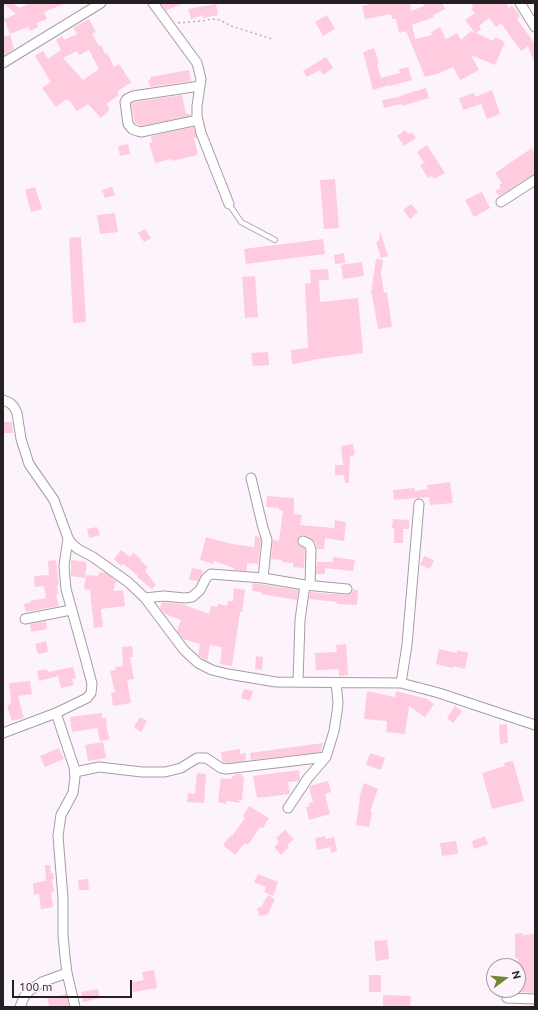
<!DOCTYPE html>
<html>
<head>
<meta charset="utf-8">
<style>
	body { margin:0 }
	#map { position:relative; width:538px; height:1010px; overflow:hidden; background:#fcf3fd; font-family:Ubuntu,sans-serif }
	canvas { display:block }
	.frame { position:absolute; inset:0; border:4px solid #231f23; pointer-events:none }
	.north { position:absolute; left:486px; top:958px; width:40px; height:40px; box-sizing:border-box; background:#fcf3fd; border:1px solid #a59ea6; border-radius:50%; rotate:74deg; font-size:11px; font-weight:700; line-height:16px; text-align:center; color:#231f23 }
	.north::after { content:''; display:block; margin:auto; width:14px; height:18px; background:#728637; clip-path:polygon(50% 0,100% 100%,50% 72%,0 100%) }
	.scale { position:absolute; left:12px; top:980px; width:120px; height:18px; box-sizing:border-box; border:2px solid #231f23; border-top:0; padding-left:5px; font-size:12px; line-height:14px; white-space:nowrap; color:#231f23; -webkit-text-stroke:3px #fcf3fd; paint-order:stroke }
</style>
</head>
<body>
<div id="map">
<canvas width="538" height="1010"></canvas>
<div class="frame"></div>
<div class="north">N</div>
<div class="scale">100 m</div>
</div>
<script>
const g = document.querySelector('canvas').getContext('2d');
g.lineJoin = 'round';
function fill(path, color) { g.fillStyle = color; g.fill(path, 'evenodd'); }
const shape = rows => new Path2D(rows.map(r => 'M' + r).join(''));
function strokePath(path, color, width, dash) { g.strokeStyle = color; g.lineWidth = width; g.lineCap = dash ? 'butt' : 'round'; g.setLineDash(dash || []); g.stroke(path); }
const building = shape([
	[3,3,13,3,19,8,31,3,66,3,44,12,47,19,37,23,38,27,30,31,28,27,10,34,4,19,16,14],
	[160,3,184,3,167,10,167,12],
	[374,3,410,3,411,11,424,6,423,3,442,3,445,9,433,15,434,17,412,25,415,39,432,35,431,32,440,27,446,39,457,33,461,40,471,31,475,33,465,20,475,13,471,9,473,8,472,5,474,3,506,3,509,8,512,5,520,16,517,19,535,44,535,64,528,46,521,51,501,23,496,27,489,18,479,26,481,29,476,33,493,41,495,37,505,42,495,65,471,55,479,70,460,80,453,67,437,74,425,77,406,31,399,33,396,19,392,19,391,14,365,19,362,6],
	[216,4,218,15,203,18,203,15,191,19,188,9],
	[327,15,335,29,323,36,315,22],
	[89,19,96,32,92,34,99,46,101,45,105,54,107,53,114,67,119,64,131,82,117,92,119,95,106,104,110,109,101,118,88,104,77,111,69,100,68,101,67,99,56,107,42,88,51,82,35,56,43,51,48,59,61,50,56,40,62,36,64,40,77,34,73,28],
	[89,50,99,69,83,80,63,58,77,51,79,55],
	[10,35,14,49,3,56,3,37],
	[374,48,379,63,377,64,381,78,400,73,399,69,408,67,412,80,390,86,389,85,373,90,363,52],
	[326,57,333,68,323,75,320,70,307,77,303,71],
	[189,70,191,81,150,87,148,80,150,80,150,77],
	[426,88,429,98,402,106,401,104,384,108,382,100,399,97,399,96],
	[492,90,500,114,487,119,481,104,463,110,459,98,474,93,475,97],
	[182,95,186,114,190,114,190,116,141,126,135,123,131,104,135,102],
	[193,127,197,138,194,138,198,155,172,161,171,159,155,163,149,143,152,142,151,136],
	[405,130,408,134,412,132,416,138,404,146,397,136],
	[128,144,130,154,120,156,118,146],
	[427,145,445,173,434,179,432,176,428,178,420,165,424,163,417,152],
	[532,148,535,155,535,174,499,196,495,191,501,188,499,185,502,183,495,173],
	[335,179,339,228,324,229,320,180],
	[35,187,42,209,31,212,25,190],
	[112,187,115,195,105,198,102,190],
	[482,192,490,208,474,217,465,200],
	[411,204,418,212,410,219,403,210],
	[115,213,118,232,100,234,97,215],
	[145,229,151,238,144,242,138,233],
	[380,231,388,256,381,258,376,242,379,241],
	[81,237,86,322,73,323,69,238],
	[323,239,325,254,246,264,244,249],
	[344,253,345,263,335,264,334,255],
	[376,259,383,260,381,273,384,293,387,292,392,327,378,329,372,294,371,294],
	[362,262,364,276,343,279,341,265],
	[328,269,329,280,319,280,320,302,358,298,363,353,311,360,311,361,292,364,291,350,308,348,305,284,311,283,310,270],
	[255,276,258,317,245,318,242,277],
	[268,352,269,365,253,366,251,353],
	[3,422,12,422,13,433,3,433],
	[353,444,355,455,350,456,349,483,345,483,344,475,335,475,335,465,343,465,341,446],
	[450,482,453,503,430,505,429,497,394,500,393,490,415,488,415,491,428,489,427,485],
	[267,496,294,498,294,514,302,515,300,525,334,528,335,520,346,522,344,541,325,538,324,549,317,549,315,542,312,539,303,535,299,536,297,541,298,544,304,548,305,551,304,568,293,567,293,563,282,562,282,560,271,559,273,540,279,541,283,511,279,510,279,508,266,507],
	[393,519,409,520,409,529,403,529,403,543,394,543,394,528,392,528],
	[97,527,100,535,89,538,87,529],
	[255,536,260,537,261,541,258,564,247,563,247,571,234,570,234,568,214,561,214,564,200,560,206,537,232,544,254,547],
	[121,550,130,557,133,553,141,559,140,560,148,567,145,571,156,585,152,589,137,577,138,576,131,570,123,564,121,566,114,559],
	[424,556,434,560,430,569,420,565],
	[333,557,355,560,353,571,325,568,325,574,316,574,317,562,333,562],
	[56,560,59,585,57,585,58,595,56,595,59,606,26,612,24,604,30,603,30,601,46,598,44,586,35,587,34,576,49,575,48,561],
	[71,560,87,562,85,578,71,576],
	[192,568,203,570,198,581,189,580],
	[99,572,106,573,116,581,113,591,123,590,125,606,101,609,103,627,94,628,90,590,84,589,86,575,98,576],
	[253,583,298,590,297,600,261,594,261,592,252,591],
	[234,588,245,590,242,612,240,612,232,666,220,664,222,647,210,645,207,661,198,655,200,644,183,639,177,631,181,620,165,614,160,608,162,602,182,604,209,614,211,606,217,607,218,604,227,606,228,601,233,601],
	[353,589,358,590,357,605,337,604,337,602,309,599,310,592,347,595,352,593],
	[46,621,47,629,31,632,30,624],
	[46,641,48,652,38,654,35,644],
	[346,644,348,675,339,676,339,669,316,670,315,653,337,652,336,645],
	[132,646,133,657,130,657,134,679,127,680,131,703,113,706,111,693,115,692,110,671,116,670,115,667,123,666,122,647],
	[439,649,457,653,457,650,468,653,465,669,454,666,453,668,436,664],
	[256,656,263,657,262,670,255,669],
	[73,667,76,678,72,679,74,685,61,688,58,676,39,681,37,671,47,669,48,672],
	[30,681,32,694,18,696,24,718,12,721,7,706,11,704,9,683],
	[244,689,253,691,250,701,241,698],
	[367,691,395,697,396,691,427,699,434,704,425,717,409,706,405,734,386,732,387,721,364,719],
	[455,706,462,711,453,723,447,718],
	[102,713,102,718,106,718,107,731,110,739,100,741,97,728,72,732,70,717],
	[140,717,147,721,141,732,134,727],
	[507,724,508,743,500,744,499,725],
	[103,742,106,758,88,761,85,745],
	[323,743,321,752,251,760,250,753],
	[59,748,64,759,45,767,40,756],
	[240,749,240,754,246,753,246,761,226,763,222,761,221,752],
	[370,753,385,758,381,770,366,765],
	[513,761,524,801,492,809,482,773,505,766,504,763],
	[299,770,300,779,299,781,288,782,290,794,257,798,253,776],
	[197,773,206,774,204,803,187,802,188,793,195,794],
	[235,774,242,774,242,777,244,777,242,800,238,800,242,803,226,801,226,804,218,802,221,778,232,779,232,776,235,776],
	[328,781,331,792,325,794,330,814,309,820,306,807,310,806,309,803,313,802,309,787,310,786],
	[364,783,378,789,370,812,372,812,369,827,356,825,360,798,359,798],
	[249,806,269,818,263,828,260,827,248,845,245,843,235,855,223,845,231,835,232,836,245,818,243,816],
	[285,830,294,839,287,845,289,847,281,855,274,847,279,842,276,838],
	[325,836,326,839,334,837,337,851,331,853,330,847,317,850,315,838],
	[485,836,488,844,474,849,472,841],
	[456,841,458,854,442,856,440,843],
	[45,865,50,865,51,873,53,873,54,879,52,880,54,892,51,893,53,907,41,909,39,894,34,895,33,883,46,881],
	[258,874,278,882,273,896,264,892,266,887,254,882],
	[88,879,89,890,79,890,78,880],
	[268,895,275,899,268,914,259,916,257,908,261,907],
	[522,933,522,935,535,934,535,993,518,992,518,958,515,959,515,934],
	[387,940,389,959,376,961,374,941],
	[154,970,157,988,133,992,132,982,144,980,142,972],
	[369,975,381,975,381,992,369,992],
	[98,989,100,998,83,1002,81,992],
	[66,994,69,1007,50,1007,47,999],
	[383,995,411,996,410,1007,383,1007]
]);
const path = shape([
	[178,23,202,21,212,19,220,20,231,26,272,39]
]);
const lane = shape([
	[229,204,241,222,275,240]
]);
const street = shape([
	[153,3,197,63,201,79,197,106,197,116,201,133,229,204],
	[520,3,535,27],
	[3,63,101,3],
	[198,120,141,132,137,131,132,129,128,124,125,102,127,99,133,96,200,86],
	[501,202,535,180],
	[3,400,10,403,14,407,17,413,21,439,29,464,54,500,68,538,72,544,78,549,93,557,128,582,145,598,184,650,198,663,212,670,228,674,276,682,401,683,439,693,535,725],
	[251,478,263,528,267,540,263,578],
	[303,541,309,544,311,550,310,585],
	[145,598,164,596,184,598,192,597,200,590,206,578,211,574,263,578,305,585,347,589],
	[25,619,71,610],
	[298,682,300,620,305,585],
	[401,683,407,645,419,504],
	[56,713,74,767,75,777,73,793,61,815,58,836,63,898,63,935,65,957,67,973,75,1007],
	[3,733,56,713,87,698,91,693,92,684,86,661,66,589,64,566,68,538],
	[75,772,99,767,142,772,165,772,181,768,197,758,206,758,221,768,226,769,326,757],
	[288,808,308,778,326,757,334,731,337,712,338,702,336,683],
	[507,998,535,999],
	[20,1007,24,997,29,991,42,982,67,973]
]);
fill(building, '#ffcbde');
strokePath(lane, '#a59da6', 6);
strokePath(street, '#a59da6', 11);
strokePath(path, '#b8b1b9', 1.5, [2, 3]);
strokePath(lane, '#fff', 4.5);
strokePath(street, '#fff', 9);
</script>
</body>
</html>
